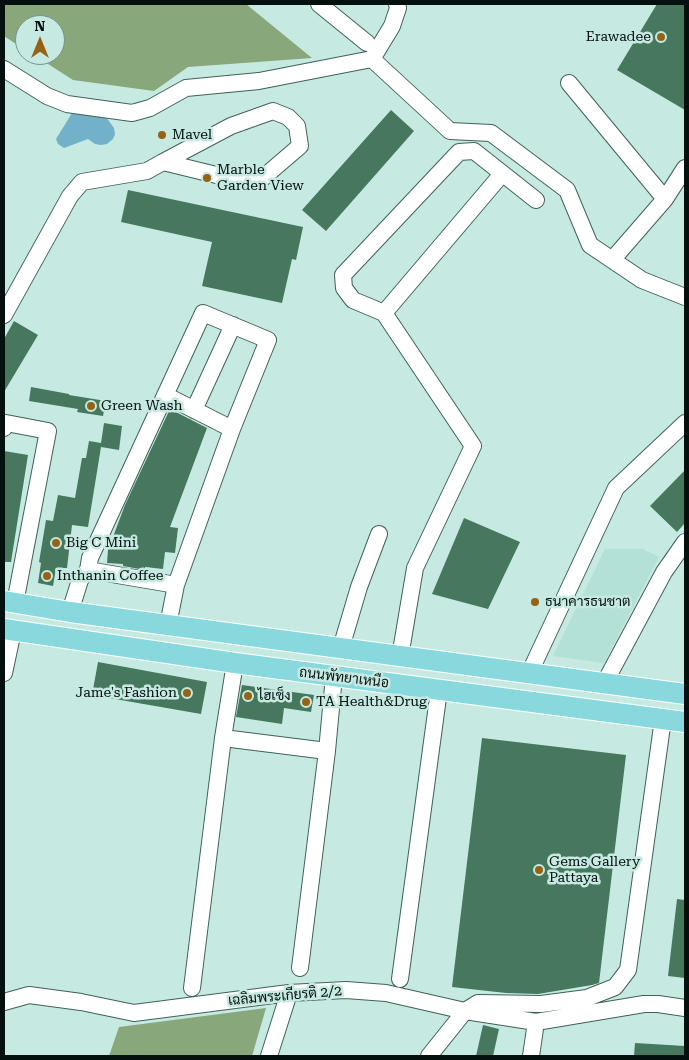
<!DOCTYPE html>
<html>
<head>
<meta charset="utf-8">
<style>
	body { margin:0 }
	#map { position:relative; width:689px; height:1060px; overflow:hidden; background:#c6eae2; font-family:"Roboto Serif",serif }
	canvas { display:block }
	.frame { position:absolute; inset:0; border:5px solid #04100e; pointer-events:none }
	.north { position:absolute; left:15px; top:15px; width:50px; height:50px; box-sizing:border-box; background:#c6eae2; border:1px solid #78938d; border-radius:50%; rotate:0deg; font-size:14px; font-weight:700; line-height:20px; text-align:center; color:#04100e }
	.north::after { content:''; display:block; margin:auto; width:18px; height:22px; background:#956216; clip-path:polygon(50% 0,100% 100%,50% 72%,0 100%) }
</style>
</head>
<body>
<div id="map">
<canvas width="689" height="1060"></canvas>
<div class="frame"></div>
<div class="north">N</div>
</div>
<script>
const g = document.querySelector('canvas').getContext('2d');
g.lineJoin = 'round';
function fill(path, color) { g.fillStyle = color; g.fill(path, 'evenodd'); }
const shape = rows => new Path2D(rows.map(r => 'M' + r).join(''));
function strokePath(path, color, width, dash) { g.strokeStyle = color; g.lineWidth = width; g.lineCap = dash ? 'butt' : 'round'; g.setLineDash(dash || []); g.stroke(path); }
function drawText(font, color, halo, rows, align = 'center') {
  g.font = font + ' "Roboto Serif",Sarabun,serif'; g.lineWidth = 5; g.setLineDash([]); g.textBaseline = 'middle'; g.strokeStyle = halo; g.fillStyle = color; for (const [text, x, y, turn = 0] of rows) {
    g.save(); g.translate(x, y); g.rotate((+turn || 0) * Math.PI / 180); g.textAlign = isNaN(turn) ? turn : align; if (halo) g.strokeText(text, 0, 0); g.fillText(text, 0, 0); g.restore();
  }
}
const built = shape([
	[605,549,643,549,659,557,604,663,553,656]
]);
const forest = shape([
	[4,4,246,4,312,58,188,67,154,91,73,80,34,55,55,55,55,25,25,25,25,50,4,36],
	[266,1008,252,1056,109,1056,119,1027]
]);
const water = shape([
	[72,113,106,117,114,128,115,134,113,139,107,144,101,145,95,144,88,139,64,148,58,144,56,139]
]);
const building = shape([
	[657,4,685,4,685,110,617,70],
	[391,110,414,131,326,231,302,210],
	[128,190,303,227,296,260,292,259,282,303,202,286,212,242,121,222],
	[14,321,38,335,4,392,4,339],
	[31,387,69,394,69,395,106,401,103,416,77,412,78,409,29,401],
	[170,409,207,428,170,527,178,528,175,553,165,552,163,569,145,567,145,570,123,566,123,564,107,563,108,550,125,505],
	[104,423,122,426,119,450,101,447,88,527,72,525,67,568,56,568,53,586,38,583,41,563,39,562,46,520,53,521,58,495,75,498,82,458,86,458,89,441,101,443],
	[4,451,28,455,11,562,4,562],
	[685,470,685,523,677,532,650,506],
	[464,518,520,542,488,609,432,594],
	[98,662,207,682,201,714,92,695],
	[242,685,314,695,311,712,284,708,282,724,236,717],
	[482,738,626,755,599,983,592,985,538,994,506,993,452,987],
	[677,899,685,900,685,978,668,976],
	[483,1025,499,1029,493,1056,476,1056],
	[635,1043,685,1046,685,1056,634,1056]
]);
const minor = shape([
	[319,4,367,43],
	[372,59,392,26,398,8,397,4],
	[4,69,47,96,67,104,132,113,150,108,186,88,259,81,372,59,450,131,491,133,567,190,590,245,642,280,685,297],
	[569,83,665,199],
	[612,260,665,199,685,168],
	[384,313,502,174],
	[4,315,70,196,82,182,147,171,163,162,231,126,273,111,288,117,297,126,300,146,258,182,245,182,163,162],
	[165,395,232,429],
	[194,410,233,325],
	[4,428,6,423,48,431,15,603],
	[88,570,90,558,203,313,268,340,232,429,176,585],
	[70,612,80,580,88,570,176,585,168,625],
	[341,648,359,587,379,534],
	[400,657,415,568,473,446,384,313,353,300,344,288,343,275,459,152,474,151,536,200],
	[4,673,13,631],
	[529,674,616,488,685,423],
	[604,684,664,572,685,542],
	[223,738,327,751],
	[300,968,327,751,334,676],
	[400,979,439,690],
	[192,988,223,738,235,663],
	[4,1002,29,995,81,1002,134,1013,289,993,346,990,386,993,465,1011,536,1022,644,1004,658,1004,685,1008],
	[269,1056,289,993],
	[429,1056,465,1011,478,1003,541,1004,587,998,615,987,628,970,663,719],
	[531,1056,536,1022]
]);
const major = shape([
	[4,601,70,612,685,694],
	[4,629,235,663,685,722]
]);
const markers = [
	[661,37,5,"#956216"],
	[162,135,5,"#956216"],
	[207,178,5,"#956216"],
	[91,406,5,"#956216"],
	[56,543,5,"#956216"],
	[47,576,5,"#956216"],
	[535,602,5,"#956216"],
	[187,693,5,"#956216"],
	[248,696,5,"#956216"],
	[306,702,5,"#956216"],
	[539,870,5,"#956216"]
];
const poiNames = [
	["Erawadee",651,37,"right"],
	["Mavel",172,135],
	["Marble",217,170],
	["Garden View",217,186],
	["Green Wash",101,406],
	["Big C Mini",66,543],
	["Inthanin Coffee",57,576],
	["ธนาคารธนชาต",545,602],
	["Jame's Fashion",177,693,"right"],
	["ไฮเซ็ง",258,696],
	["TA Health&Drug",316,702],
	["Gems Gallery",549,862],
	["Pattaya",549,878]
];
const streetNames = [
	["ถนนพัทยาเหนือ",344,678,7],
	["เฉลิมพระเกียรติ 2/2",285,996,-5]
];
fill(built, '#b3e1d7');
fill(forest, '#88a77b');
fill(water, '#73b1c8');
fill(building, '#45785c');
strokePath(minor, '#40615a', 18);
strokePath(major, '#fff', 22);
strokePath(minor, '#fff', 16);
strokePath(major, '#88d9de', 20);
for (const [x, y, r, color] of markers) { const dot = new Path2D(); dot.arc(x, y, r, 0, 2 * Math.PI); g.fillStyle = color; g.fill(dot); strokePath(dot, '#c6eae2', 2); }
drawText('14px', '#04100e', '#c6eae2', poiNames, 'left');
drawText('14px', '#04100e', '#c6eae2', streetNames);
</script>
</body>
</html>
